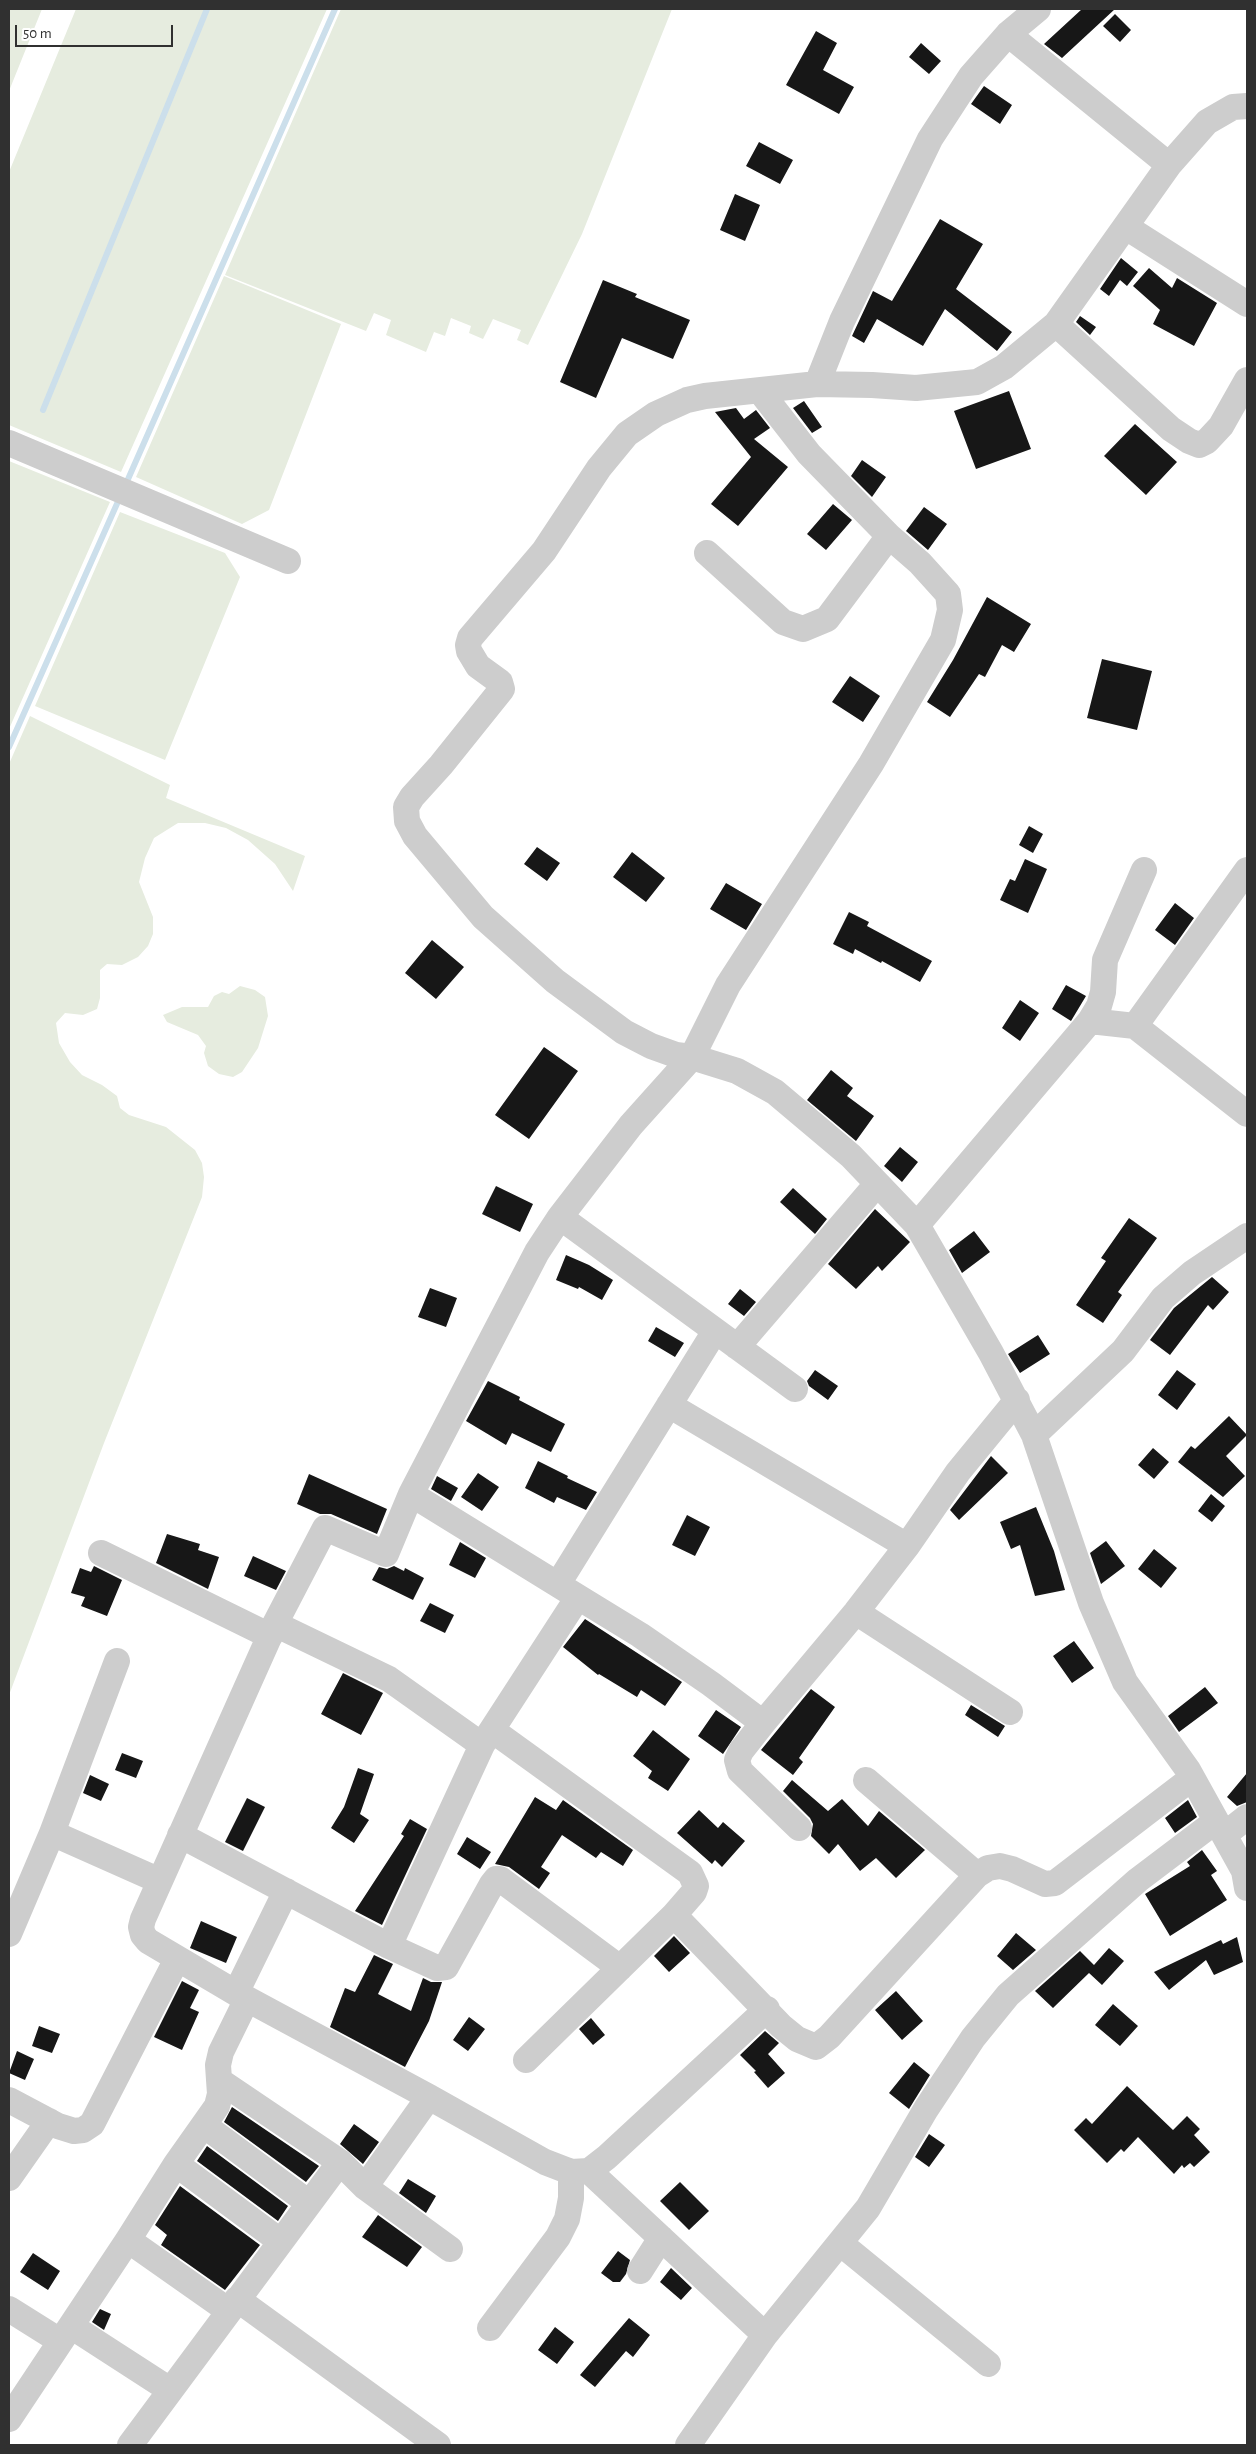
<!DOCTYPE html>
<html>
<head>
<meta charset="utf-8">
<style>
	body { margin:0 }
	#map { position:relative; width:1256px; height:2454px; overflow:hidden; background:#fff; font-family:"Alegreya Sans",sans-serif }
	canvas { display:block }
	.frame { position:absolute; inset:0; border:10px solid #303030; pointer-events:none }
	.scale { position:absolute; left:15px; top:25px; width:158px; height:22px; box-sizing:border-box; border:2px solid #303030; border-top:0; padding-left:6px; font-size:15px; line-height:18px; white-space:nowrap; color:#303030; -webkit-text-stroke:4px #fff; paint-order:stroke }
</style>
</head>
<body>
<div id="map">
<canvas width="1256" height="2454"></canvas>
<div class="frame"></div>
<div class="scale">50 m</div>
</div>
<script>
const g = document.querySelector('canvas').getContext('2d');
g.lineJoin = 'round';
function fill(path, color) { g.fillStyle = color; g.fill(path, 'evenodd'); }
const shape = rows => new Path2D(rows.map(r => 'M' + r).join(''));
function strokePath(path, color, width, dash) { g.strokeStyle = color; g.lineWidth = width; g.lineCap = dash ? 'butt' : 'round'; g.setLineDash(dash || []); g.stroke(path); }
const green = shape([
	[9,9,42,9,9,91],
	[76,9,327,9,121,472,9,425,9,172],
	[341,9,672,9,582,234,528,345,517,340,521,330,493,319,483,339,469,333,471,326,451,318,445,336,434,332,426,352,386,335,391,320,374,313,366,331,225,275],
	[224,276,341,324,269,510,242,524,136,477],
	[9,461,110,502,9,729],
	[120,512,225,553,240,577,165,760,35,706],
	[30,716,170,785,166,798,305,856,293,891,275,864,248,840,226,828,205,823,178,823,154,838,145,858,139,882,153,917,153,934,148,946,138,957,122,965,107,964,100,970,100,998,97,1009,83,1015,65,1013,56,1023,59,1043,70,1062,82,1075,102,1085,117,1096,120,1108,129,1115,166,1127,195,1150,202,1163,204,1177,202,1197,104,1443,9,1695,9,764],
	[240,986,255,990,265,997,268,1016,258,1048,242,1072,233,1077,219,1074,208,1066,204,1053,206,1046,198,1035,167,1022,163,1015,182,1007,208,1007,214,996,222,992,229,994]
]);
const stream = shape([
	[43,410,207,9],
	[125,486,335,9],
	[9,747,120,497]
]);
const building = shape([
	[1082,9,1115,9,1062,58,1044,44],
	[1115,14,1131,30,1120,42,1103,26],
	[816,31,837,43,823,70,854,87,839,114,786,85],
	[921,43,941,61,929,74,909,57],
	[984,86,1012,105,1000,124,971,104],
	[759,142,793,160,780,184,746,166],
	[735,194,760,205,745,241,720,230],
	[940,219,983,244,956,289,1012,332,997,351,945,309,923,346,877,319,864,343,852,336,873,291,892,301],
	[1121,258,1138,272,1127,286,1120,280,1109,296,1100,289],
	[1149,268,1172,288,1177,278,1217,303,1194,346,1153,324,1160,310,1133,286],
	[603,280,637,294,635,297,690,320,673,359,622,338,596,398,560,382],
	[1080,316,1096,327,1090,335,1076,322],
	[1009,391,1031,449,976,469,954,411],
	[804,401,822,427,812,433,793,408],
	[736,408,744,419,756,410,770,428,754,439,788,467,738,526,711,504,751,457,715,412],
	[1135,424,1177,462,1146,495,1104,456],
	[862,460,886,477,872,497,851,476],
	[833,504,852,520,826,550,807,534],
	[924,507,947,524,928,550,906,531],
	[987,597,1031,624,1014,652,1002,645,985,677,979,674,950,717,927,702,953,660],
	[1102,659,1152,671,1137,730,1087,718],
	[850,676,880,696,863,722,832,702],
	[1029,826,1043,834,1033,853,1019,845],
	[537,847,560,863,547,881,524,864],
	[632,852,665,878,646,902,613,877],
	[1025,859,1047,869,1028,913,1000,900,1010,879,1015,881],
	[726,883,762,904,746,930,710,909],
	[1175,903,1194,918,1175,945,1155,930],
	[849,912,869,922,867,926,932,961,920,982,882,961,881,963,855,949,853,954,833,944],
	[432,940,464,967,436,999,405,973],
	[1066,985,1086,996,1071,1021,1052,1009],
	[1020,1000,1039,1013,1020,1041,1002,1028],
	[544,1047,578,1071,529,1139,495,1115],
	[831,1070,853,1088,847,1096,874,1116,856,1141,807,1100],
	[900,1147,918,1162,902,1182,884,1166],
	[496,1186,533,1204,520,1232,482,1214],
	[793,1188,827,1219,815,1234,780,1202],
	[875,1209,910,1242,882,1271,878,1266,856,1289,828,1264],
	[1129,1218,1157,1238,1118,1292,1122,1295,1103,1323,1076,1305,1106,1261,1101,1258],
	[974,1231,990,1252,962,1273,949,1250],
	[566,1255,589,1265,613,1280,602,1300,579,1287,578,1289,556,1280],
	[1212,1277,1229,1292,1213,1310,1208,1305,1170,1355,1150,1340,1174,1308],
	[430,1288,457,1298,446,1327,418,1317],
	[740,1289,756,1302,744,1316,728,1304],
	[656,1327,684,1343,675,1357,648,1341],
	[1038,1335,1050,1354,1020,1373,1008,1354],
	[815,1370,838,1386,828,1400,809,1386,807,1381],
	[1177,1370,1196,1384,1177,1410,1158,1395],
	[488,1381,520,1397,519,1400,565,1424,551,1452,512,1433,506,1445,466,1421],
	[1229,1416,1247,1435,1226,1456,1245,1476,1223,1497,1178,1462,1191,1446,1195,1449],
	[1153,1448,1169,1462,1154,1479,1138,1465],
	[991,1456,1008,1473,959,1520,950,1510],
	[538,1461,568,1476,567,1478,597,1492,586,1510,557,1497,554,1503,525,1488],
	[478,1473,499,1487,482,1511,461,1497],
	[309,1474,387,1509,377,1534,331,1514,320,1514,297,1504],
	[437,1476,458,1488,451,1501,431,1489],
	[1211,1494,1225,1506,1212,1522,1198,1511],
	[1036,1507,1054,1551,1065,1590,1035,1596,1020,1545,1011,1549,1000,1522],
	[687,1515,710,1527,695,1556,672,1545],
	[167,1534,200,1544,198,1550,219,1557,208,1589,156,1563],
	[1106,1541,1125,1566,1101,1584,1090,1553],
	[460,1542,486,1558,475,1578,449,1565],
	[1154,1549,1177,1568,1161,1588,1138,1569],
	[253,1556,286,1571,276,1590,244,1576],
	[94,1566,122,1580,107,1616,81,1606,85,1597,71,1593,80,1568,91,1572],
	[394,1566,404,1571,405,1568,424,1578,413,1600,372,1580,379,1567,387,1569],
	[430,1603,454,1615,445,1633,420,1621],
	[585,1619,682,1682,665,1706,641,1690,637,1697,599,1674,598,1675,563,1647],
	[1074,1641,1094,1668,1072,1683,1053,1656],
	[343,1673,383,1693,361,1735,321,1714],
	[1205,1687,1218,1703,1179,1732,1168,1716],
	[811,1689,835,1707,799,1758,803,1762,793,1775,761,1750],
	[971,1705,1005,1726,998,1737,965,1715],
	[716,1710,741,1727,723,1754,698,1736],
	[653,1730,690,1759,668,1791,648,1778,652,1771,633,1756],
	[122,1753,143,1761,136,1778,115,1770],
	[358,1768,374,1774,360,1814,369,1820,354,1843,331,1828,344,1807],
	[1247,1773,1247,1802,1237,1806,1227,1797],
	[90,1775,109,1784,101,1801,83,1793],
	[792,1780,828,1811,842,1799,868,1826,879,1811,925,1850,896,1878,876,1858,860,1871,838,1844,829,1854,811,1836,813,1824,810,1818,783,1791],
	[535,1797,556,1810,563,1800,633,1850,623,1866,601,1852,596,1858,562,1835,541,1867,550,1873,539,1889,509,1867,495,1864],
	[247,1798,265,1807,243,1851,225,1842],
	[1188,1800,1197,1817,1175,1833,1165,1818],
	[699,1810,718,1828,723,1822,745,1841,722,1867,715,1860,712,1864,677,1833],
	[410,1819,427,1829,382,1925,355,1911,404,1836,401,1834],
	[467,1837,491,1852,480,1869,457,1854],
	[1202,1850,1217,1871,1211,1875,1227,1900,1170,1936,1145,1894,1190,1866,1187,1862],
	[201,1921,237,1937,226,1963,190,1948],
	[1016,1933,1036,1950,1013,1970,997,1956],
	[674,1936,690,1953,669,1972,654,1956],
	[1237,1937,1243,1962,1214,1975,1206,1960,1169,1990,1154,1972,1221,1940,1223,1944],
	[1109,1948,1124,1961,1102,1985,1089,1973,1053,2008,1035,1991,1080,1951,1094,1965],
	[374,1955,393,1964,378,1994,411,2011,423,1978,431,1982,442,1982,429,2021,405,2067,330,2027,345,1988,355,1992],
	[182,1981,199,1990,190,2008,199,2012,182,2050,154,2037],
	[896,1991,923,2021,902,2040,875,2010],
	[1113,2004,1138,2026,1120,2046,1095,2025],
	[469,2017,485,2029,468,2051,453,2040],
	[591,2018,605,2035,593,2045,579,2029],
	[39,2026,60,2034,52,2053,32,2046],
	[765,2031,779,2043,768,2054,785,2073,768,2088,754,2072,756,2071,740,2055],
	[17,2051,34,2059,25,2080,9,2073],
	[914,2062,930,2075,909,2109,889,2093],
	[1127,2086,1173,2130,1187,2116,1200,2129,1194,2135,1210,2152,1194,2167,1190,2163,1184,2168,1182,2165,1174,2174,1138,2137,1124,2152,1121,2149,1107,2163,1074,2130,1086,2118,1092,2124],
	[232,2107,319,2166,306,2182,224,2122],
	[354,2124,379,2142,363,2164,340,2144],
	[929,2134,945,2145,929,2167,915,2157],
	[207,2146,288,2206,278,2221,197,2161],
	[408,2179,436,2196,426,2213,399,2193],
	[680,2182,709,2211,689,2230,660,2201],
	[180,2186,260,2245,225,2290,161,2245,167,2235,155,2225],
	[378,2215,422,2247,407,2267,362,2237],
	[618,2251,630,2260,626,2274,620,2282,613,2282,601,2273],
	[33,2253,60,2271,48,2290,20,2272],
	[671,2268,692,2288,681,2300,660,2282],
	[100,2309,111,2314,104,2330,92,2322],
	[629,2318,650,2335,633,2357,626,2351,595,2387,580,2375],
	[555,2327,574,2342,557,2364,538,2350]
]);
const minor = shape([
	[1008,34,1169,165],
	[1247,106,1233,107,1207,122,1169,165,1056,324,1004,367,977,382,916,388,872,385,817,384,705,396,687,400,656,414,627,434,599,468,544,551,470,638,468,645,469,651,478,666,500,682,502,689,441,765,412,797,406,807,407,821,415,836,483,917,555,981,624,1032,651,1046,676,1055,692,1057,737,1071,775,1092,851,1156,917,1225,991,1353,1034,1435,1091,1603,1125,1682,1188,1770,1244,1871,1247,1888],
	[1126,227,1247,304],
	[1056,324,1171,429,1189,441,1199,445,1207,441,1221,426,1247,380],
	[817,384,842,321,930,139,971,76,1008,34,1038,9],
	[9,443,288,561],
	[707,553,783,622,803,629,827,619,889,536],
	[1090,1021,1135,1026,1247,1114],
	[1135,1026,1247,870],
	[560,1217,795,1389],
	[917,1225,1090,1021,1099,1006,1103,992,1105,960,1144,870],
	[737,1347,877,1184],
	[669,1405,907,1546],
	[1034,1435,1123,1351,1163,1298,1192,1273,1247,1236],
	[411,1494,537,1252,560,1217,631,1125,692,1057,728,985,871,764,943,640,950,610,948,594,920,563,889,536,809,454,760,391],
	[101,1553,270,1636],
	[558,1584,715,1331],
	[578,1597,411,1494,386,1554,325,1528,275,1624,389,1679,482,1745,578,1597,640,1635,711,1684,763,1723,856,1612,907,1546,958,1472,1017,1400],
	[856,1612,1010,1712],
	[275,1624,143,1919,141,1927,143,1935,148,1941,236,1993,429,2097,545,2162,571,2172,589,2171,607,2157,767,2009],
	[763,1723,741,1751,737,1760,740,1771,799,1828],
	[492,1730,690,1873,696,1886,694,1892,674,1915,526,2060],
	[866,1780,977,1875],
	[52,1833,160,1881],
	[180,1835,389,1946,437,1968,446,1967,492,1884,496,1879,500,1879,620,1968],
	[1224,1835,1247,1817],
	[674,1915,781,2026,797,2039,816,2047,829,2037,977,1875,988,1868,1000,1866,1012,1869,1045,1884,1055,1883,1192,1778],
	[9,1934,52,1833,117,1661],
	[389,1946,482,1745],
	[236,1993,286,1891],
	[220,2081,340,2162,365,2187,450,2249],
	[9,2100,58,2126,74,2131,83,2130,92,2124,177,1959],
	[205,2126,309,2203],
	[176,2164,280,2241],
	[589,2171,765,2335],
	[9,2178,49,2121],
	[365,2187,429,2097],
	[128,2240,229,2311],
	[840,2243,988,2364],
	[640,2271,661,2238],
	[237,2299,438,2445],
	[9,2309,60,2341],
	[71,2326,170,2390],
	[490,2328,558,2237,567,2219,571,2198,571,2172],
	[9,2419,128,2240,176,2164,217,2106,220,2094,218,2065,221,2052,247,1999],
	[130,2445,340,2162],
	[688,2445,765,2335,868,2208,926,2109,973,2038,1008,1995,1138,1880,1216,1821]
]);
fill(green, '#e6ecdf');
strokePath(stream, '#ccdfeb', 6);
fill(building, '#171717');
strokePath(minor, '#cdcdcd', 26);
</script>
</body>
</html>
